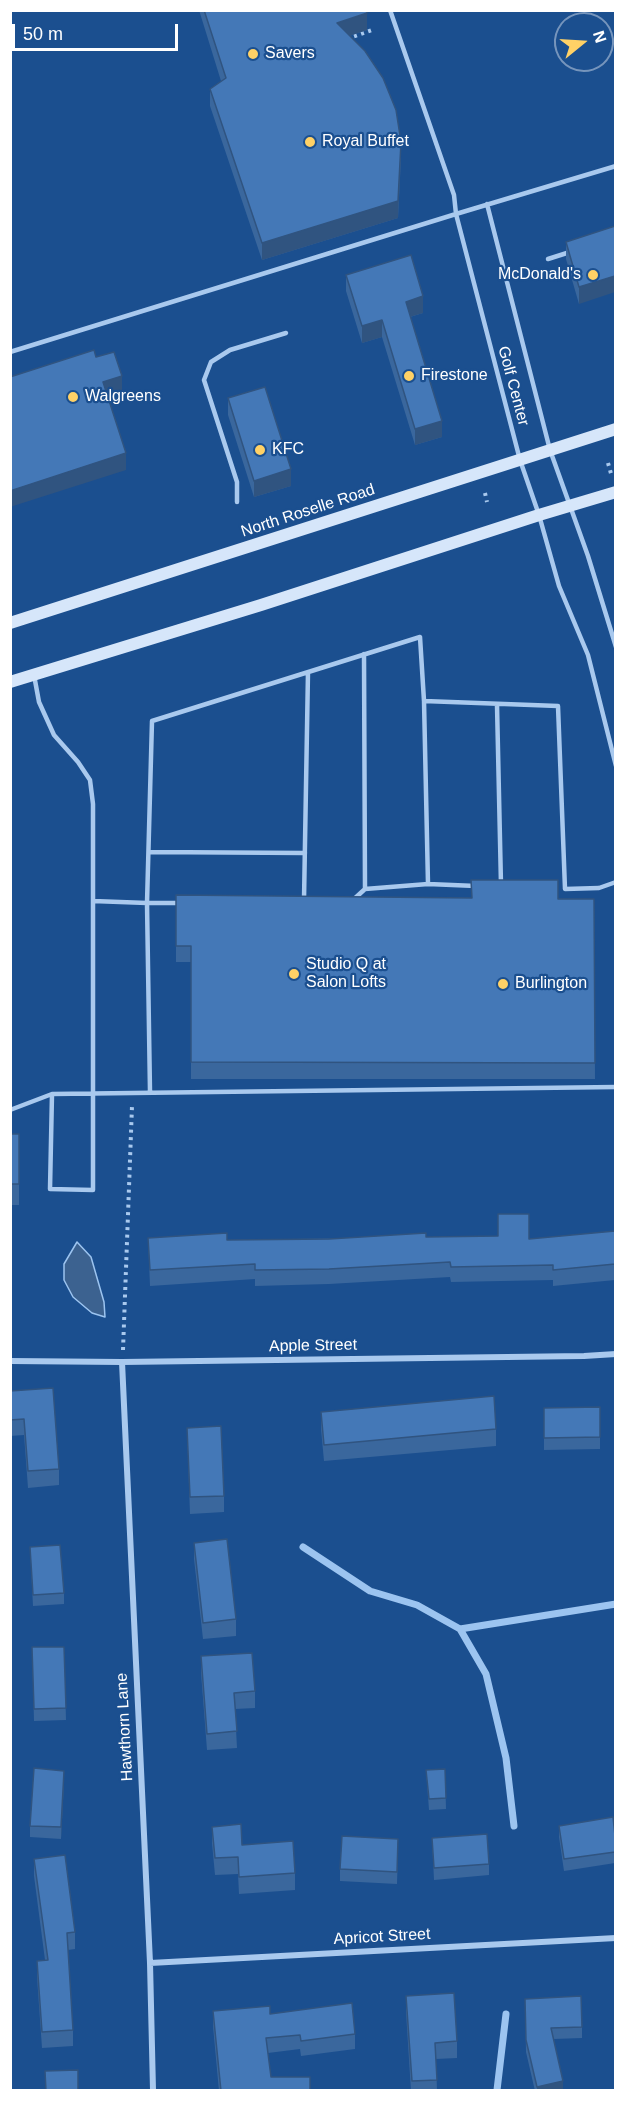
<!DOCTYPE html>
<html>
<head>
<meta charset="utf-8">
<style>
	body { margin:0 }
	#map { position:relative; width:626px; height:2101px; overflow:hidden; background:#1b4f8f; font-family:Arial,sans-serif }
	canvas { display:block }
	.frame { position:absolute; inset:0; border:12px solid #fff; pointer-events:none }
	.north { position:absolute; left:554px; top:12px; width:60px; height:60px; box-sizing:border-box; background:#1b4f8f; border:2px solid #7695bc; border-radius:50%; rotate:72deg; font-size:16px; font-weight:700; line-height:24px; text-align:center; color:#fff }
	.north::after { content:''; display:block; margin:auto; width:21px; height:27px; background:#ffd166; clip-path:polygon(50% 0,100% 100%,50% 72%,0 100%) }
	.scale { position:absolute; left:12px; top:24px; width:166px; height:27px; box-sizing:border-box; border:3px solid #fff; border-top:0; padding-left:8px; font-size:18px; line-height:21px; white-space:nowrap; color:#fff; -webkit-text-stroke:4px #1b4f8f; paint-order:stroke }
</style>
</head>
<body>
<div id="map">
<canvas width="626" height="2101"></canvas>
<div class="frame"></div>
<div class="north">N</div>
<div class="scale">50 m</div>
</div>
<script>
const g = document.querySelector('canvas').getContext('2d');
g.lineJoin = 'round';
function fill(path, color) { g.fillStyle = color; g.fill(path, 'evenodd'); }
const shape = rows => new Path2D(rows.map(r => 'M' + r).join(''));
function strokePath(path, color, width, dash) { g.strokeStyle = color; g.lineWidth = width; g.lineCap = dash ? 'butt' : 'round'; g.setLineDash(dash || []); g.stroke(path); }
function drawText(font, color, halo, rows, align = 'center') {
  g.font = font + ' Arial,sans-serif'; g.lineWidth = 4.5; g.setLineDash([]); g.textBaseline = 'middle'; g.strokeStyle = halo; g.fillStyle = color; for (const [text, x, y, turn = 0] of rows) {
    g.save(); g.translate(x, y); g.rotate((+turn || 0) * Math.PI / 180); g.textAlign = isNaN(turn) ? turn : align; if (halo) g.strokeText(text, 0, 0); g.fillText(text, 0, 0); g.restore();
  }
}
const water = shape([
	[77,1242,91,1257,104,1302,105,1317,92,1313,73,1297,64,1280,64,1264,77,1242]
]);
const stream = shape([
	[303,1547,370,1591,417,1605,460,1629],
	[460,1629,486,1674,506,1758,514,1826],
	[460,1629,616,1604],
	[497,2090,506,2014]
]);
const path = shape([
	[347,39,372,30],
	[608,463,612,477],
	[485,493,487,502],
	[123,1350,132,1106]
]);
const service = shape([
	[390,10,454,195,456,214,520,460,539,515,559,586,588,655,616,766],
	[487,204,550,450,588,556,616,647],
	[548,259,570,252],
	[10,352,456,214,616,166],
	[237,502,237,482,204,380,211,362,230,350,286,333],
	[364,654,365,889,428,884],
	[34,675,39,702,54,735,78,762,90,780,93,804,93,1190,50,1189,52,1094],
	[424,701,428,884,476,886],
	[497,705,501,885],
	[149,852,305,853],
	[304,900,308,672],
	[353,900,365,889],
	[93,901,147,903,152,721,420,637,424,701,558,706,565,889,599,888,616,882],
	[150,1092,147,903,181,903],
	[10,1110,52,1094,616,1087]
]);
const minor = shape([
	[10,1361,122,1362,584,1356,616,1354],
	[122,1362,150,1963,153,2090],
	[150,1963,616,1938]
]);
const secondary = shape([
	[10,623,616,429],
	[10,682,261,605,539,515,616,492]
]);
const wall = shape([
	[199,10,367,10,367,30,349,36,401,158,398,218,262,260,210,106,210,89,221,81],
	[615,226,579,304,566,259,566,242],
	[346,275,423,313,410,317,442,437,415,445,382,337,362,343,346,291],
	[228,398,291,486,254,497,228,415],
	[176,895,594,899,595,1079,191,1079,191,962,176,962],
	[10,1134,19,1134,19,1205,10,1205],
	[615,1231,615,1280,553,1286,553,1280,451,1282,450,1277,329,1284,255,1286,255,1279,150,1286,148,1238,227,1240,426,1237,529,1239],
	[10,1391,59,1469,59,1485,28,1488,24,1435,10,1436],
	[600,1407,600,1449,544,1450,544,1408],
	[321,1412,496,1429,496,1446,324,1461,321,1429],
	[187,1428,224,1496,224,1512,190,1514],
	[194,1543,236,1619,236,1636,203,1639,194,1559],
	[30,1547,64,1593,64,1604,33,1606],
	[32,1647,64,1647,66,1720,34,1721],
	[201,1656,255,1691,255,1708,235,1709,237,1748,207,1750,201,1673],
	[445,1769,446,1809,429,1810,426,1770],
	[64,1782,61,1839,30,1837,30,1826],
	[559,1826,615,1836,615,1863,564,1871,559,1837],
	[212,1827,242,1845,295,1873,295,1890,239,1894,238,1874,215,1875,212,1843],
	[432,1838,489,1864,489,1875,434,1880],
	[398,1850,397,1884,340,1881,340,1869],
	[34,1859,75,1932,75,1949,68,1950,73,2030,73,2046,42,2048,37,1977,37,1961,45,1960,34,1876],
	[406,1996,457,2041,457,2058,436,2059,437,2091,411,2091,406,2012],
	[525,1999,582,2027,582,2038,554,2039,563,2091,535,2091,526,2052],
	[213,2011,270,2014,355,2034,355,2049,301,2056,300,2049,268,2053,271,2077,310,2091,219,2091,213,2026]
]);
const shadedWall = shape([
	[367,13,367,30,337,40,337,23],
	[401,142,398,218,262,260,262,243],
	[615,276,615,292,579,304,579,287],
	[423,296,423,313,406,318,406,302],
	[382,320,382,337,362,343,362,326],
	[122,376,122,393,103,399,103,382],
	[442,421,442,437,415,445,415,429],
	[126,453,126,470,10,507,10,491],
	[291,469,291,486,254,497,254,481],
	[64,1771,64,1782,61,1839,61,1827],
	[563,2081,563,2091,537,2091,537,2087]
]);
const building = shape([
	[204,10,367,10,367,13,337,23,365,51,383,78,396,110,401,142,398,201,262,243,210,89,226,78,204,10],
	[615,226,615,276,579,287,566,242,615,226],
	[411,255,423,296,406,302,442,421,415,429,382,320,362,326,346,275,411,255],
	[94,350,96,357,114,352,122,376,103,382,126,453,10,491,10,377,94,350],
	[265,387,291,469,254,481,228,398,265,387],
	[471,880,558,880,558,899,594,899,595,1063,191,1062,191,946,176,946,176,895,472,898,471,880],
	[10,1134,19,1134,19,1184,10,1184,10,1134],
	[498,1214,529,1214,529,1239,615,1231,615,1264,553,1270,553,1265,451,1267,450,1262,329,1269,255,1270,255,1264,150,1270,148,1238,227,1233,227,1240,329,1239,426,1233,426,1237,498,1236,498,1214],
	[53,1388,59,1469,28,1471,24,1419,10,1420,10,1391,53,1388],
	[494,1396,496,1429,324,1445,321,1412,494,1396],
	[600,1407,600,1437,544,1438,544,1408,600,1407],
	[221,1426,224,1496,190,1497,187,1428,221,1426],
	[227,1539,236,1619,203,1623,194,1543,227,1539],
	[60,1545,64,1593,33,1595,30,1547,60,1545],
	[32,1647,64,1647,66,1708,34,1709,32,1647],
	[252,1653,255,1691,234,1693,237,1731,207,1734,201,1656,252,1653],
	[34,1768,64,1771,61,1827,30,1826,34,1768],
	[445,1769,446,1798,429,1799,426,1770,445,1769],
	[613,1817,615,1836,615,1852,564,1859,559,1826,613,1817],
	[241,1824,242,1845,293,1841,295,1873,239,1877,238,1857,215,1858,212,1827,241,1824],
	[487,1834,489,1864,434,1868,432,1838,487,1834],
	[342,1836,398,1839,397,1872,340,1869,342,1836],
	[65,1855,75,1932,67,1933,73,2030,42,2032,37,1961,48,1960,34,1859,65,1855],
	[454,1993,457,2041,435,2043,437,2080,412,2081,406,1996,454,1993],
	[581,1996,582,2027,551,2028,563,2081,537,2087,526,2040,525,1999,581,1996],
	[352,2003,355,2034,301,2041,300,2035,266,2038,271,2077,310,2077,310,2091,221,2091,213,2011,270,2006,270,2014,352,2003],
	[78,2070,78,2091,46,2091,45,2071,78,2070]
]);
const markers = [
	[253,54,6,"#ffd166"],
	[310,142,6,"#ffd166"],
	[593,275,6,"#ffd166"],
	[409,376,6,"#ffd166"],
	[73,397,6,"#ffd166"],
	[260,450,6,"#ffd166"],
	[294,974,6,"#ffd166"],
	[503,984,6,"#ffd166"]
];
const poiNames = [
	["Savers",265,54],
	["Royal Buffet",322,142],
	["McDonald's",581,275,"right"],
	["Firestone",421,376],
	["Walgreens",85,397],
	["KFC",272,450],
	["Studio Q at",306,965],
	["Salon Lofts",306,983],
	["Burlington",515,984]
];
const streetNames = [
	["Golf Center",513,386,75],
	["North Roselle Road",308,511,-18],
	["Apple Street",313,1346,-1],
	["Hawthorn Lane",125,1727,-93],
	["Apricot Street",382,1937,-3]
];
fill(water, '#3c6290');
strokePath(water, '#9cc4f0', 1.5);
strokePath(stream, '#9cc4f0', 7);
strokePath(path, '#a9c9ee', 4, [3, 4.5]);
strokePath(service, '#a9c9ee', 4.5);
strokePath(minor, '#a9c9ee', 6);
strokePath(secondary, '#d6e6fa', 12);
fill(wall, '#3a679d');
fill(shadedWall, '#305480');
fill(building, '#4478b7');
strokePath(building, '#305480', 1.5);
for (const [x, y, r, color] of markers) { const dot = new Path2D(); dot.arc(x, y, r, 0, 2 * Math.PI); g.fillStyle = color; g.fill(dot); strokePath(dot, '#1b4f8f', 2); }
drawText('16px', '#fff', '#1b4f8f', poiNames, 'left');
drawText('16px', '#fff', '#1b4f8f', streetNames);
</script>
</body>
</html>
